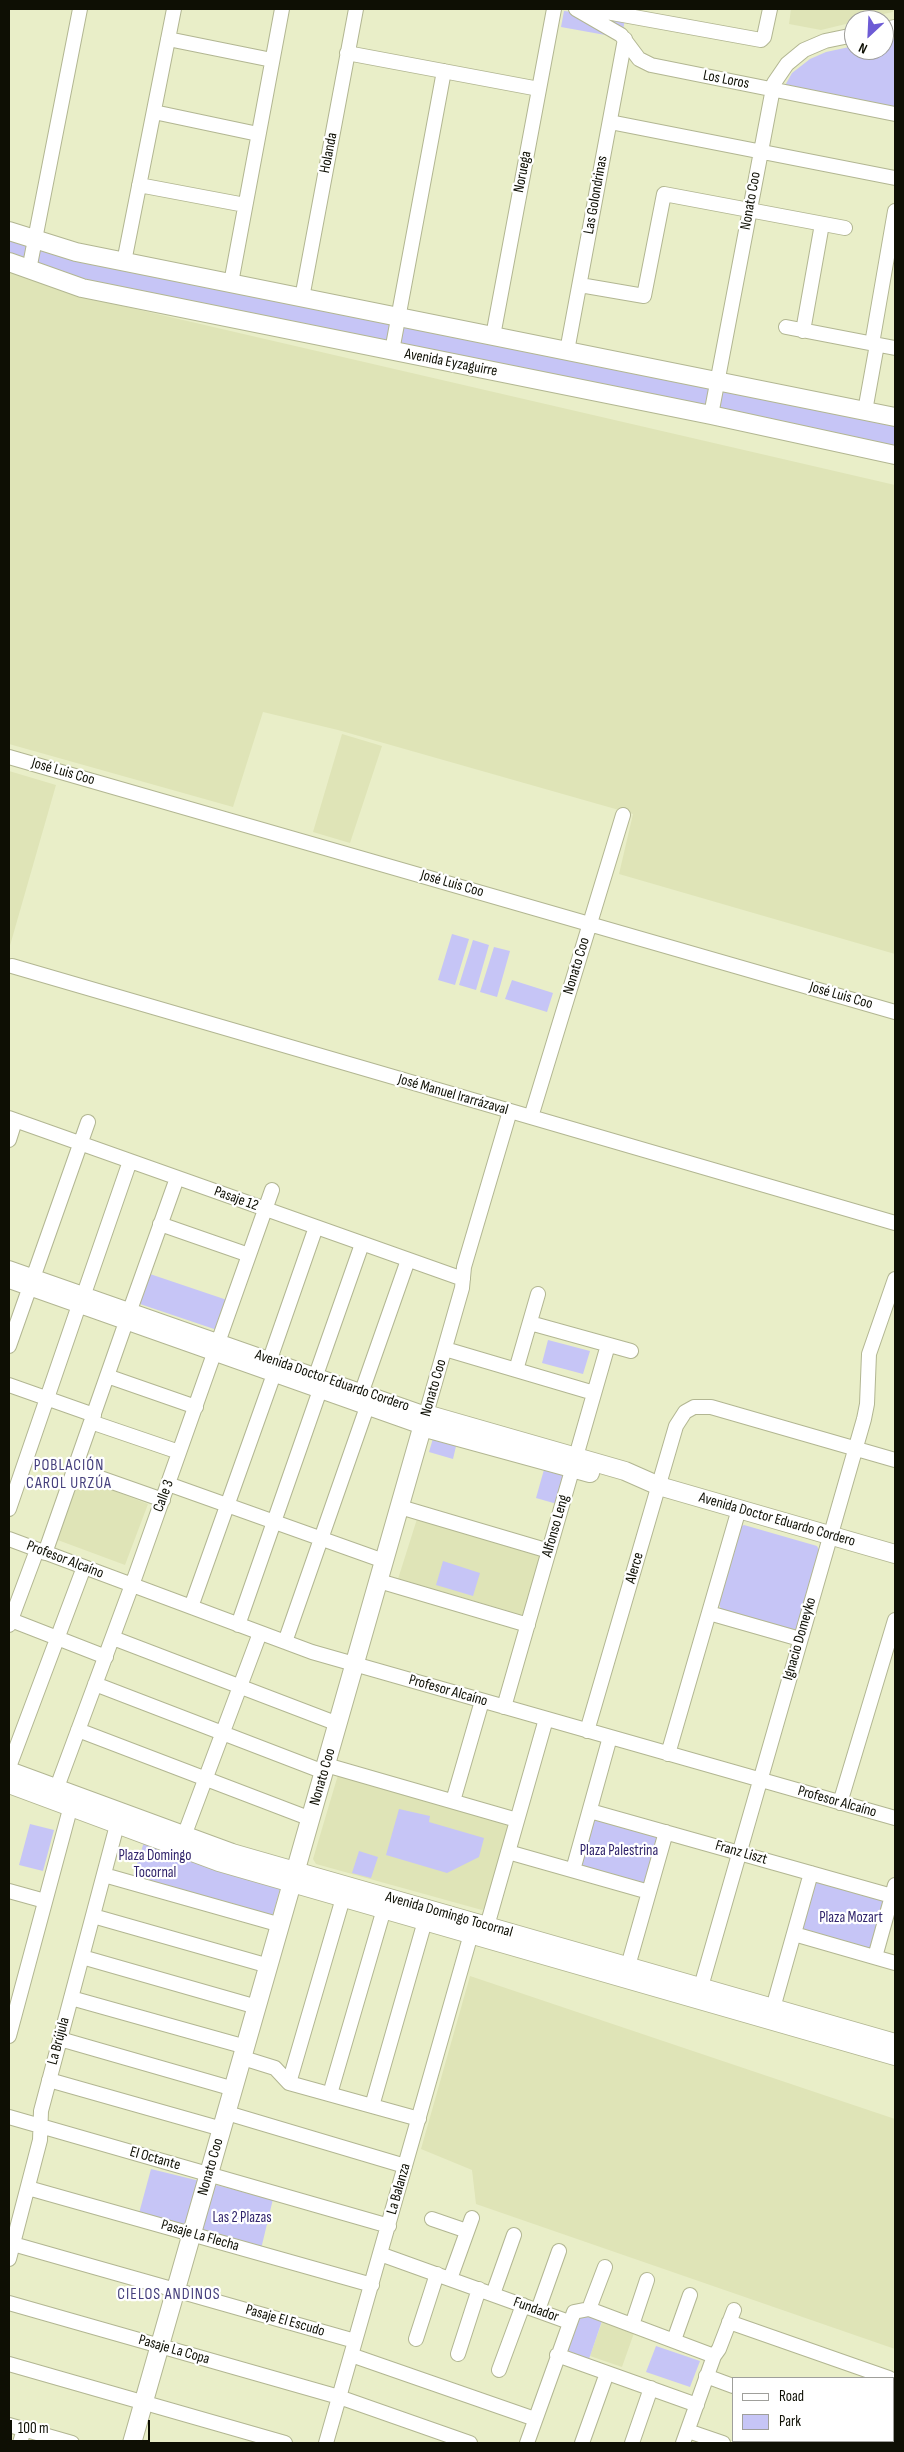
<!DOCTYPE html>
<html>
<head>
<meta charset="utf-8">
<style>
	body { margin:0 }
	#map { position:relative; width:904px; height:2452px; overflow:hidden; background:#e9eec8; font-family:"Sofia Sans Condensed",sans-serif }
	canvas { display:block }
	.frame { position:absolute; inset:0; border:10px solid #0e0f04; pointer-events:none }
	.legend { position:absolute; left:732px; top:2377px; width:162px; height:65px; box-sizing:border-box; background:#fff; border:1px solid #9f9f9b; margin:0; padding:6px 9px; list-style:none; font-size:15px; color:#0e0f04 }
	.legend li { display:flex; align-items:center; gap:10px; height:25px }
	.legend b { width:25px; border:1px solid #9f9f9b }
	.north { position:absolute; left:844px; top:10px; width:50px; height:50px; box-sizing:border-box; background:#fff; border:1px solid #9f9f9b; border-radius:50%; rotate:205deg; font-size:14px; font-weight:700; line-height:20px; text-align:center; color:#0e0f04 }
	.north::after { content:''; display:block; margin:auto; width:18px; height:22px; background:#6d5bd5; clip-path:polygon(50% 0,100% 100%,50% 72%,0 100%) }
	.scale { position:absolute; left:10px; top:2420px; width:140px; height:22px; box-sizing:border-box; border:2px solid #0e0f04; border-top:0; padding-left:6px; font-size:15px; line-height:18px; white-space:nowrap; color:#0e0f04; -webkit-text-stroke:4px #fff; paint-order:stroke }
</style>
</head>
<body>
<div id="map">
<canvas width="904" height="2452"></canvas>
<div class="frame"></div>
<ul class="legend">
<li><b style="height:6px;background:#fff"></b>Road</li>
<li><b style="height:14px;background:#c6c5f6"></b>Park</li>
</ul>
<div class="north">N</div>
<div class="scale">100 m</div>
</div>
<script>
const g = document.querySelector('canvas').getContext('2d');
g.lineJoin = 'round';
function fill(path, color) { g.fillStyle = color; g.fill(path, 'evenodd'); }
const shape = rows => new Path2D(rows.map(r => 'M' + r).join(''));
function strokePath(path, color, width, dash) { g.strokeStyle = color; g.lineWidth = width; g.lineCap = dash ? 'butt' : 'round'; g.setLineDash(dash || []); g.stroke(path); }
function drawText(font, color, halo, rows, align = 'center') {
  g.font = font + ' "Sofia Sans Condensed",sans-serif'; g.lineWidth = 4.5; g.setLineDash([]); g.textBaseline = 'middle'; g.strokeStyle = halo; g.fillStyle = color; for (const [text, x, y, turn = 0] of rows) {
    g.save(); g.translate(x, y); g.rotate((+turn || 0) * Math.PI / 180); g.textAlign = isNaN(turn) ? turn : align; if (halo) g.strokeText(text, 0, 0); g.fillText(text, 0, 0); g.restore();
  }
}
const built = shape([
	[791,9,894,9,893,12,854,20,854,22,821,30,789,24],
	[9,272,62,290,114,304,895,485,895,954,619,874,633,814,338,730,263,712,233,807,9,744],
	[342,734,382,746,350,843,313,832],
	[9,771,56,785,9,949],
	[78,1477,148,1504,125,1565,55,1539],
	[417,1519,542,1556,523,1615,398,1579],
	[338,1775,507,1821,511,1829,489,1905,482,1910,316,1864,313,1859],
	[470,1976,895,2119,895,2349,476,2204,472,2170,421,2149],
	[602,2322,634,2333,622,2367,590,2356]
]);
const green = shape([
	[564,11,625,18,622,38,561,27],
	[895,38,895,111,783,89,792,73,810,59,826,52,854,46,854,50,884,50,884,40],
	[9,236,895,426,895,447,81,282,9,255],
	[452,934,469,939,455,985,438,980],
	[473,940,489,945,476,990,459,985],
	[494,947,510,951,497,997,480,992],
	[512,980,553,993,547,1012,505,999],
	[150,1274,227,1300,217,1330,140,1304],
	[548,1340,590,1351,583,1374,542,1363],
	[434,1435,457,1442,453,1459,429,1452],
	[545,1466,566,1472,557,1504,536,1498],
	[744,1525,817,1546,820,1552,796,1629,791,1631,722,1611,718,1603,740,1527],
	[443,1561,480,1573,473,1596,436,1585],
	[399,1809,430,1816,429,1822,484,1838,479,1857,447,1873,386,1855],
	[591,1816,658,1833,646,1887,579,1869],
	[30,1824,54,1830,43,1871,19,1865],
	[144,1842,281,1885,272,1918,133,1876],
	[359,1851,378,1857,371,1878,352,1873],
	[818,1880,884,1899,887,1903,874,1948,869,1951,800,1929,814,1884],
	[151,2169,273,2199,261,2249,138,2217],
	[583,2311,603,2318,589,2359,568,2352,565,2346,576,2315],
	[656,2346,700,2361,690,2387,646,2372]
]);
const minor = shape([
	[576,9,621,35,639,59,651,65,895,114],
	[590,9,761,40,764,37,770,9],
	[884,29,895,27],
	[168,39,272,60],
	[347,53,539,89],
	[154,112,258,134],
	[610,122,895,178],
	[139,185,245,205],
	[124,262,174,9],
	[29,270,80,9],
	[231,283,282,9],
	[580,285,644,296,664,194,845,228],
	[302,298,356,9],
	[786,327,895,348],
	[803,331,822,224],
	[493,336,554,9],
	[392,351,444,71],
	[567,351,625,39],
	[865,411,876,350,873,338,895,211],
	[711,415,774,83,787,64,804,50,825,41,854,35],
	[9,757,895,1012],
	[12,966,895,1223],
	[531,1117,623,815],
	[9,1118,463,1279],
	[9,1140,15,1121],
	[160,1224,249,1255],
	[9,1268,426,1414,462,1288,464,1267,510,1111],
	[9,1281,422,1427],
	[84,1294,130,1161],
	[130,1310,177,1178],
	[530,1323,631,1351],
	[9,1346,88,1122],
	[445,1349,594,1393],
	[270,1359,316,1227],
	[516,1370,538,1294],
	[316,1375,362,1244],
	[107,1376,196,1407],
	[9,1385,94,1415],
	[362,1391,408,1260],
	[91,1422,179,1452],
	[75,1469,163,1500],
	[168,1484,384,1561],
	[400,1507,549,1551],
	[9,1509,79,1305],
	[9,1539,312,1652,895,1818],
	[45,1553,126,1322],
	[379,1581,528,1625],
	[191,1607,274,1374],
	[709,1613,800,1639],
	[11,1620,106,1657],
	[9,1625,37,1550],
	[238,1625,320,1390],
	[113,1638,338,1724],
	[285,1642,367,1407],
	[95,1684,324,1772],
	[504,1707,608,1345],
	[78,1730,311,1819],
	[587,1731,676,1426,685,1412,694,1407,711,1407,895,1460],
	[668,1754,739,1509],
	[326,1765,517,1820],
	[9,1767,84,1567],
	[53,1798,136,1574,272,1190],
	[453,1801,482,1701],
	[840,1803,895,1620],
	[590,1811,892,1896],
	[184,1836,260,1633],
	[508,1852,649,1892],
	[573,1870,610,1737],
	[104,1875,281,1925],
	[9,1891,45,1901],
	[93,1916,269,1966],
	[487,1926,546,1719],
	[794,1934,895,1963],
	[82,1957,257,2007],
	[875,1957,895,1885],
	[628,1966,666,1832],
	[698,1997,864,1419,867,1404,869,1354,895,1279],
	[71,1998,246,2047],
	[773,2008,811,1873],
	[9,2036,73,1798],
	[60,2039,234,2089],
	[243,2058,275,2068,289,2083,419,2119],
	[49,2080,222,2129],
	[289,2083,343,1898],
	[330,2094,384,1909],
	[372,2106,425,1921],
	[227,2113,405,2166],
	[9,2117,389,2226],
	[28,2188,372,2285],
	[432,2219,467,2231],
	[13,2244,355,2341],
	[380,2254,569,2322],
	[9,2259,40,2140,41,2111,117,1825],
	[450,2279,472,2218],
	[493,2294,514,2235],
	[9,2303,339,2397,470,2443],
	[589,2309,605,2267],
	[538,2310,559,2251],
	[729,2322,889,2378],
	[632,2325,647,2280],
	[416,2339,437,2274],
	[674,2340,690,2295],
	[458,2354,479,2289],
	[351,2355,535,2419],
	[557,2355,697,2405],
	[9,2364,285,2443],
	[499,2370,523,2305],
	[706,2376,733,2386],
	[9,2425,72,2443],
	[688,2431,723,2443],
	[893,2440,895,2441],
	[20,2443,24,2429],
	[326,2443,471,1934],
	[527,2443,574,2312,589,2309,714,2356],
	[582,2443,607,2373],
	[632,2443,651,2388],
	[683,2443,714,2356,719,2349,734,2310],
	[839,2443,840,2441]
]);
const major = shape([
	[9,231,76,252,895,417],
	[9,262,82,288,711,415,895,455],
	[422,1427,590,1473],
	[9,1771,232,1853,895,2043],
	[9,1784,219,1862,895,2056],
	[132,2443,426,1414,625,1471,659,1486,895,1554]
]);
const streetNames = [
	["Los Loros",726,80,11],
	["Holanda",329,153,-79],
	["Noruega",523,172,-79],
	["Las Golondrinas",596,195,-80],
	["Nonato Coo",751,201,-80],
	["Avenida Eyzaguirre",451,363,11],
	["José Luis Coo",63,772,16],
	["José Luis Coo",452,884,16],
	["Nonato Coo",577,966,-73],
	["José Luis Coo",841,996,16],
	["José Manuel Irarrázaval",453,1095,16],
	["Pasaje 12",236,1199,20],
	["Avenida Doctor Eduardo Cordero",332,1381,19],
	["Nonato Coo",434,1388,-74],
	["Calle 3",164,1496,-70],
	["Avenida Doctor Eduardo Cordero",777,1520,16],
	["Alfonso Leng",556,1526,-74],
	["Profesor Alcaíno",65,1560,21],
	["Alerce",635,1568,-74],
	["Ignacio Domeyko",800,1639,-74],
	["Profesor Alcaíno",448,1691,16],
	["Nonato Coo",323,1777,-74],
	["Profesor Alcaíno",837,1802,16],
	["Franz Liszt",741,1853,16],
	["Avenida Domingo Tocornal",449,1915,16],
	["La Brújula",59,2041,-75],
	["El Octante",155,2159,16],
	["Nonato Coo",211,2167,-74],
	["La Balanza",399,2189,-74],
	["Pasaje La Flecha",200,2236,16],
	["Fundador",536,2310,20],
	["Pasaje El Escudo",285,2321,16],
	["Pasaje La Copa",174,2350,16]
];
const parkNames = [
	["Plaza Palestrina",619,1851],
	["Plaza Domingo",155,1856],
	["Tocornal",155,1873],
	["Plaza Mozart",851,1918],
	["Las 2 Plazas",242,2218]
];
const neighbourhoodNames = [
	["POBLACIÓN",69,1466],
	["CAROL URZÚA",69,1484],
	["CIELOS ANDINOS",169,2295]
];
fill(built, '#dfe4b7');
fill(green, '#c6c5f6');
strokePath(minor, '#b2b692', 16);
strokePath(major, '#b2b692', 20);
strokePath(minor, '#fff', 14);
strokePath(major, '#fff', 18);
drawText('15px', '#0e0f04', '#fff', streetNames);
drawText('15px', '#30246b', '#fff', parkNames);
g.letterSpacing = '1px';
drawText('16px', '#46407d', '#fff', neighbourhoodNames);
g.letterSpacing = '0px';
</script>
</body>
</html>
